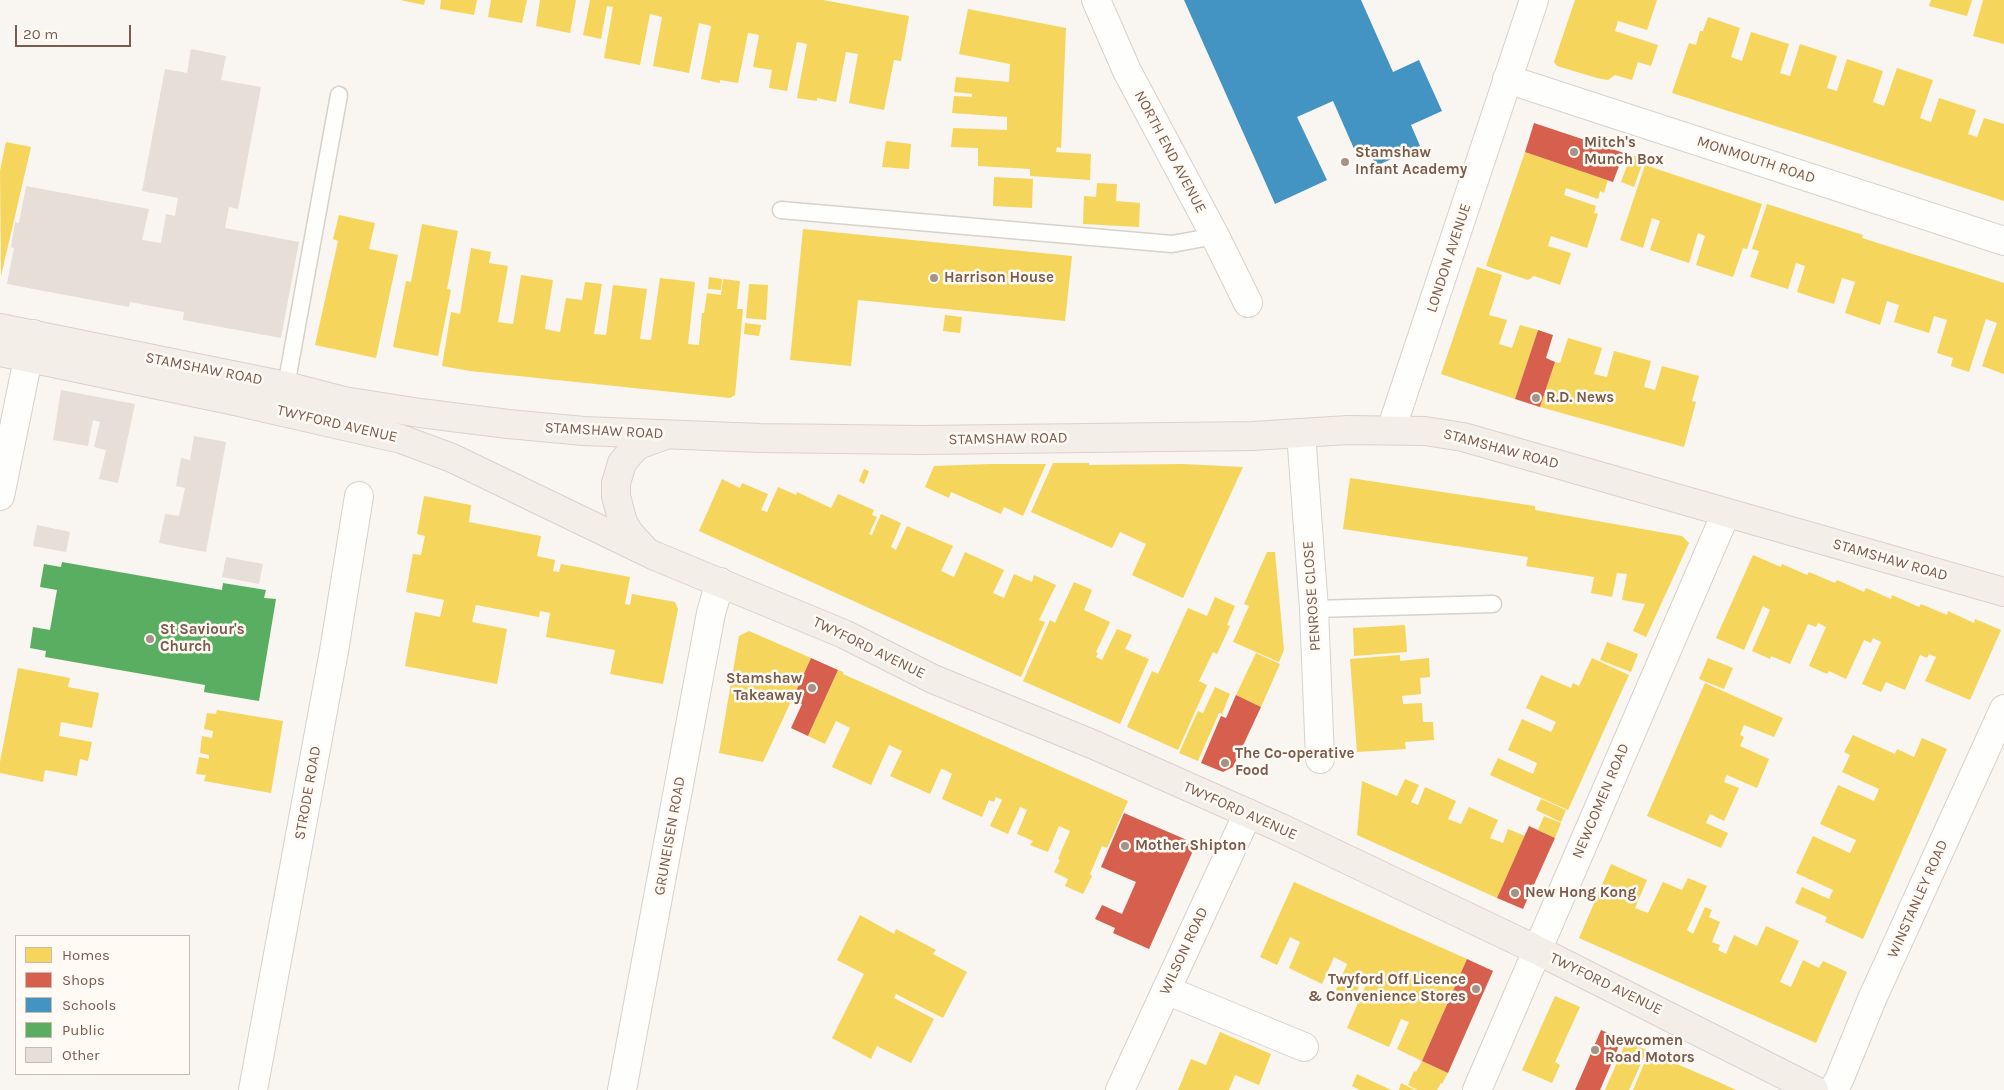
<!DOCTYPE html>
<html>
<head>
<meta charset="utf-8">
<style>
	body { margin:0 }
	#map { position:relative; width:2004px; height:1090px; overflow:hidden; background:#f9f5f0; font-family:Karla,sans-serif }
	canvas { display:block }
	.legend { position:absolute; left:15px; top:935px; width:175px; height:140px; box-sizing:border-box; background:#fffaf3; border:1px solid #cabbb1; margin:0; padding:6px 9px; list-style:none; font-size:15px; color:#7a5c4d }
	.legend li { display:flex; align-items:center; gap:10px; height:25px }
	.legend b { width:25px; border:1px solid #cabbb1 }
	.scale { position:absolute; left:15px; top:25px; width:116px; height:22px; box-sizing:border-box; border:2px solid #7a5c4d; border-top:0; padding-left:6px; font-size:15px; line-height:18px; white-space:nowrap; color:#7a5c4d; -webkit-text-stroke:4px #fffaf3; paint-order:stroke }
</style>
</head>
<body>
<div id="map">
<canvas width="2004" height="1090"></canvas>
<ul class="legend">
<li><b style="height:14px;background:#f6d55c"></b>Homes</li>
<li><b style="height:14px;background:#d6604d"></b>Shops</li>
<li><b style="height:14px;background:#4393c3"></b>Schools</li>
<li><b style="height:14px;background:#5aae61"></b>Public</li>
<li><b style="height:14px;background:#e6ded7"></b>Other</li>
</ul>
<div class="scale">20 m</div>
</div>
<script>
const g = document.querySelector('canvas').getContext('2d');
g.lineJoin = 'round';
function fill(path, color) { g.fillStyle = color; g.fill(path, 'evenodd'); }
const shape = rows => new Path2D(rows.map(r => 'M' + r).join(''));
function strokePath(path, color, width, dash) { g.strokeStyle = color; g.lineWidth = width; g.lineCap = dash ? 'butt' : 'round'; g.setLineDash(dash || []); g.stroke(path); }
function drawText(font, color, halo, rows, align = 'center') {
  g.font = font + ' Karla,sans-serif'; g.lineWidth = 5; g.setLineDash([]); g.textBaseline = 'middle'; g.strokeStyle = halo; g.fillStyle = color; for (const [text, x, y, turn = 0] of rows) {
    g.save(); g.translate(x, y); g.rotate((+turn || 0) * Math.PI / 180); g.textAlign = isNaN(turn) ? turn : align; if (halo) g.strokeText(text, 0, 0); g.fillText(text, 0, 0); g.restore();
  }
}
const homes = shape([
	[400,0,425,0,424,5],
	[441,0,477,0,474,15,440,9],
	[491,0,527,0,522,23,488,17],
	[540,0,576,0,570,33,536,26],
	[590,0,823,0,909,16,901,61,894,60,884,110,849,103,858,54,846,52,836,102,817,98,817,101,797,98,807,44,797,42,787,91,769,88,772,70,753,67,759,35,748,33,738,83,720,80,720,83,701,79,711,26,699,23,689,73,653,66,662,17,650,14,640,65,604,58,613,7,607,6,601,39,583,35],
	[1575,0,1657,0,1647,30,1618,21,1615,31,1658,45,1651,66,1638,62,1632,80,1615,75,1608,80,1597,78,1557,66,1554,62],
	[1931,0,1972,0,1967,16,1929,6],
	[1983,0,2004,0,2004,44,1973,36],
	[968,9,1066,28,1061,148,1057,147,1056,152,1091,154,1090,180,1030,176,1030,169,978,166,978,148,951,147,953,128,1007,130,1007,117,952,113,954,96,972,97,972,94,954,92,956,77,1009,82,1010,64,959,54],
	[1708,17,1740,28,1731,57,1742,61,1751,32,1789,44,1780,73,1790,76,1800,44,1837,56,1827,88,1837,91,1847,59,1883,71,1873,102,1884,106,1897,68,1933,80,1920,118,1931,122,1939,98,1976,110,1968,134,1977,137,1984,118,2004,124,2004,201,1816,139,1672,93,1689,43,1696,45,1700,31,1703,31],
	[886,141,911,144,909,169,882,167],
	[6,142,31,147,1,276,0,171],
	[1525,152,1608,180,1604,193,1600,191,1598,199,1566,188,1564,195,1596,206,1594,213,1598,214,1587,248,1551,236,1548,246,1571,253,1560,285,1534,276,1528,280,1486,266],
	[1631,155,1644,159,1634,187,1621,182],
	[1645,165,1762,204,1747,249,1743,248,1733,277,1696,265,1705,236,1698,233,1689,263,1650,250,1660,221,1652,218,1643,248,1620,240],
	[994,177,1033,179,1032,208,993,206],
	[1097,183,1117,184,1116,201,1140,203,1139,227,1083,224,1084,196,1096,197],
	[1767,204,1863,235,1862,238,2004,283,2004,374,1982,366,1997,323,1986,319,1969,372,1951,366,1953,358,1937,353,1947,320,1934,316,1929,333,1894,322,1899,305,1887,301,1880,325,1845,313,1855,282,1842,278,1834,304,1815,298,1797,292,1805,266,1796,263,1788,289,1750,277,1759,251,1752,249],
	[339,215,375,223,369,249,398,255,376,358,315,345,338,241,333,239],
	[422,224,458,231,447,289,451,290,438,356,393,347,406,281,411,282],
	[803,229,1072,256,1065,321,858,300,851,366,790,360],
	[471,248,491,252,489,263,508,266,498,322,513,324,521,275,553,280,545,329,560,332,566,298,582,300,585,282,602,284,594,334,606,335,613,285,647,289,640,339,651,340,660,278,695,282,688,344,699,345,702,313,704,313,707,293,721,295,723,279,740,281,737,309,743,309,735,395,730,398,470,371,442,366,451,312,460,314],
	[1477,267,1502,275,1489,315,1507,320,1499,344,1512,348,1520,325,1538,330,1515,399,1441,374],
	[709,277,722,279,721,290,708,289],
	[749,284,768,285,766,320,746,318],
	[945,315,962,317,960,333,943,331],
	[745,323,761,325,759,336,744,334],
	[1568,338,1602,348,1594,374,1602,376,1607,377,1614,351,1651,361,1644,387,1655,390,1662,366,1699,376,1692,401,1696,402,1684,447,1540,407,1555,362,1560,363],
	[1053,463,1089,463,1089,465,1183,464,1243,467,1183,598,1132,575,1146,544,1120,532,1112,548,1031,512],
	[990,464,1046,464,1023,516,1004,507,1001,514,951,492,949,498,925,487,934,466],
	[864,469,869,471,864,484,859,481],
	[1350,478,1535,506,1535,510,1682,536,1689,543,1646,637,1633,631,1645,604,1622,600,1627,574,1617,573,1612,597,1591,593,1594,577,1526,566,1528,557,1343,529],
	[722,479,740,488,742,483,768,494,761,510,767,512,778,487,796,495,797,492,831,508,838,494,874,510,872,515,877,517,869,534,872,535,881,514,901,523,891,547,896,550,907,526,953,546,941,571,954,577,965,552,1004,570,993,593,1004,598,1014,574,1032,582,1034,575,1056,585,1039,620,1045,622,1021,677,699,531],
	[424,496,471,505,469,522,541,536,537,556,555,560,553,571,559,572,561,564,630,577,625,604,630,605,632,594,675,602,678,609,663,684,610,674,615,650,546,637,550,613,540,611,539,617,476,605,472,622,507,629,497,684,405,666,415,612,440,617,444,600,406,592,413,554,421,555,425,536,417,534],
	[1267,552,1275,552,1284,650,1279,662,1233,642,1249,606,1244,604],
	[1753,555,1781,567,1782,564,1807,575,1809,572,1835,583,1837,580,1864,592,1866,588,1891,599,1892,595,1919,607,1921,604,1947,615,1948,611,1974,623,1975,619,2001,630,1970,700,1925,681,1936,657,1929,654,1927,658,1920,655,1905,690,1886,682,1881,692,1862,684,1881,642,1873,638,1871,643,1864,640,1846,679,1829,671,1827,674,1809,666,1826,627,1818,623,1816,627,1808,624,1790,664,1771,656,1770,659,1752,651,1770,610,1763,606,1744,650,1716,638],
	[1074,582,1092,590,1084,610,1110,622,1096,652,1098,653,1096,657,1102,660,1117,629,1132,635,1125,649,1149,659,1120,724,1023,681,1050,620,1055,623],
	[1215,597,1235,606,1227,625,1230,626,1217,654,1213,652,1199,681,1207,685,1178,750,1127,727,1152,671,1158,674,1188,608,1207,616],
	[1405,625,1407,652,1354,656,1353,628],
	[749,631,811,658,763,762,719,753,739,636],
	[1607,642,1638,654,1631,672,1600,660],
	[1256,653,1280,664,1261,707,1236,695],
	[1400,655,1400,661,1429,658,1430,677,1420,678,1421,694,1402,696,1403,704,1422,703,1423,722,1433,722,1434,740,1405,742,1406,749,1357,752,1350,659],
	[1592,658,1629,675,1568,810,1490,775,1498,758,1533,774,1537,763,1508,750,1522,719,1551,732,1556,722,1526,708,1541,675,1571,688,1573,683,1579,686],
	[1708,658,1733,668,1724,689,1699,679],
	[18,668,70,678,68,687,99,693,92,728,61,722,59,736,92,742,88,761,80,759,77,776,45,770,43,782,0,773,0,762],
	[838,670,843,672,843,674,1128,801,1107,848,1102,846,1090,874,1092,876,1083,894,1065,886,1068,879,1054,872,1060,860,1058,859,1070,831,1059,826,1048,852,1030,845,1033,841,1017,834,1027,810,1020,807,1008,834,990,826,1002,800,996,797,994,802,989,800,982,817,942,799,952,774,945,770,941,769,930,794,890,776,902,751,889,745,871,785,832,767,850,728,836,721,825,744,808,736],
	[1705,683,1783,718,1774,737,1744,725,1740,735,1744,737,1740,746,1769,759,1757,788,1727,775,1725,779,1724,782,1739,788,1724,821,1710,814,1706,823,1728,833,1721,848,1647,816],
	[1215,687,1230,694,1222,714,1219,713,1198,761,1179,753,1198,711,1203,713],
	[217,710,283,721,271,793,204,781,206,775,196,774,199,757,209,759,209,755,200,753,202,736,212,738,213,731,204,729,207,713,216,714],
	[1853,735,1895,754,1897,749,1914,757,1922,738,1947,749,1863,939,1825,922,1827,917,1795,903,1802,887,1829,899,1833,890,1796,873,1813,836,1850,853,1856,840,1820,824,1838,785,1874,801,1879,789,1842,772,1850,755,1844,752],
	[1405,779,1419,785,1411,802,1418,805,1425,787,1456,801,1448,819,1461,824,1469,807,1498,820,1490,838,1503,843,1508,829,1525,836,1497,898,1357,835,1362,781,1397,796],
	[1541,799,1566,810,1561,822,1536,810],
	[1544,816,1561,823,1555,838,1538,830],
	[1611,864,1647,880,1635,908,1648,913,1663,882,1682,890,1688,878,1707,886,1687,930,1693,934,1705,907,1712,910,1709,917,1720,922,1712,942,1720,945,1718,950,1726,954,1734,935,1757,946,1766,926,1799,941,1780,982,1791,987,1803,960,1819,968,1823,961,1847,972,1816,1043,1579,938],
	[1294,882,1467,959,1422,1061,1448,1073,1442,1084,1441,1083,1437,1090,1417,1090,1408,1085,1414,1071,1416,1072,1422,1061,1397,1049,1409,1022,1401,1019,1389,1047,1347,1028,1368,980,1363,977,1354,998,1336,990,1347,964,1334,957,1322,984,1289,968,1300,942,1290,937,1277,965,1260,957],
	[860,915,894,934,896,929,936,950,933,954,967,972,943,1018,896,994,894,998,934,1019,911,1063,877,1046,871,1059,832,1038,864,974,837,960],
	[1555,996,1580,1007,1555,1062,1560,1065,1552,1083,1522,1070],
	[1220,1032,1271,1054,1259,1085,1235,1075,1229,1090,1178,1090,1191,1059,1206,1065],
	[1626,1042,1647,1050,1629,1090,1605,1090],
	[1649,1052,1721,1083,1736,1090,1633,1090],
	[1357,1074,1391,1090,1360,1090,1352,1086],
	[1401,1083,1415,1090,1399,1090]
]);
const shops = shape([
	[1534,123,1624,153,1613,182,1525,152],
	[1538,330,1553,335,1546,358,1555,362,1540,407,1515,399],
	[811,658,838,670,808,736,791,728,802,704,792,700],
	[1236,695,1261,707,1233,767,1223,772,1201,763,1221,716,1226,718],
	[1124,813,1187,840,1192,853,1149,949,1113,933,1115,928,1095,919,1102,905,1122,914,1136,882,1101,867],
	[1529,826,1555,838,1523,909,1497,898],
	[1467,959,1493,971,1448,1073,1422,1061],
	[1601,1030,1622,1039,1600,1090,1575,1090]
]);
const schools = shape([
	[1184,0,1361,0,1393,72,1419,60,1442,111,1411,125,1420,146,1376,166,1367,145,1355,151,1333,101,1297,117,1327,180,1275,204]
]);
const public = shape([
	[62,562,222,590,223,583,266,590,264,598,276,599,259,701,204,692,205,685,45,657,46,651,30,648,33,627,50,630,57,590,40,587,44,564,61,567]
]);
const building = shape([
	[191,49,226,56,221,80,261,87,238,209,229,207,225,228,299,242,281,338,183,320,184,312,130,302,129,307,7,284,14,248,11,247,15,222,19,223,26,186,149,209,142,240,161,243,166,214,175,216,178,198,142,191,165,69,187,73],
	[61,390,135,404,118,483,99,479,106,450,94,447,100,422,93,420,88,446,53,440],
	[194,436,226,442,206,552,159,543,165,514,179,516,185,488,176,486,181,458,190,460],
	[37,525,70,532,66,552,33,546],
	[226,557,263,564,259,584,222,577]
]);
const lane = shape([
	[781,210,1172,244,1215,236],
	[286,386,339,95],
	[1314,609,1493,604]
]);
const street = shape([
	[1096,0,1127,71,1215,236,1248,303],
	[1507,79,2004,241],
	[1391,430,1534,0],
	[1301,433,1314,609,1320,759],
	[0,496,33,334],
	[1166,990,1304,1047],
	[253,1090,334,651,359,496],
	[622,1090,711,613,720,582],
	[1120,1090,1248,813],
	[1477,1090,1726,513],
	[1833,1090,1839,1080,1872,999,2004,709]
]);
const primary = shape([
	[0,328,286,386,344,401,420,413,508,424,584,431,760,438,921,440,1253,436,1348,430,1425,431,1463,437,2004,592],
	[0,352,235,401,401,439,452,458,655,556,844,634,933,679,1092,744,1281,828,1537,950,1814,1090],
	[643,548,630,534,623,523,616,496,616,483,622,463,630,453,638,445,663,436]
]);
const markers = [
	[1574,152,5,"#a69286"],
	[1345,162,5,"#a69286"],
	[934,278,5,"#a69286"],
	[1536,398,5,"#a69286"],
	[150,639,5,"#a69286"],
	[812,688,5,"#a69286"],
	[1225,763,5,"#a69286"],
	[1125,846,5,"#a69286"],
	[1515,893,5,"#a69286"],
	[1476,989,5,"#a69286"],
	[1595,1050,5,"#a69286"]
];
const poiNames = [
	["Mitch's",1584,143],
	["Munch Box",1584,160],
	["Stamshaw",1355,153],
	["Infant Academy",1355,170],
	["Harrison House",944,278],
	["R.D. News",1546,398],
	["St Saviour's",160,630],
	["Church",160,647],
	["Stamshaw",802,679,"right"],
	["Takeaway",802,696,"right"],
	["The Co-operative",1235,754],
	["Food",1235,771],
	["Mother Shipton",1135,846],
	["New Hong Kong",1525,893],
	["Twyford Off Licence",1466,980,"right"],
	["& Convenience Stores",1466,997,"right"],
	["Newcomen",1605,1041],
	["Road Motors",1605,1058]
];
const streetNames = [
	["NORTH END AVENUE",1170,152,62],
	["MONMOUTH ROAD",1756,160,18],
	["LONDON AVENUE",1449,258,-72],
	["STAMSHAW ROAD",204,369,11],
	["TWYFORD AVENUE",337,424,13],
	["STAMSHAW ROAD",604,431,3],
	["STAMSHAW ROAD",1008,439,-1],
	["STAMSHAW ROAD",1501,449,15],
	["STAMSHAW ROAD",1890,560,16],
	["PENROSE CLOSE",1312,596,-94],
	["TWYFORD AVENUE",869,648,26],
	["STRODE ROAD",308,793,-80],
	["NEWCOMEN ROAD",1601,801,-67],
	["TWYFORD AVENUE",1240,811,24],
	["GRUNEISEN ROAD",670,836,-80],
	["WINSTANLEY ROAD",1918,899,-66],
	["WILSON ROAD",1184,951,-65],
	["TWYFORD AVENUE",1606,984,26]
];
fill(homes, '#f6d55c');
fill(shops, '#d6604d');
fill(schools, '#4393c3');
fill(public, '#5aae61');
fill(building, '#e6ded7');
strokePath(lane, '#d7d1cb', 19);
strokePath(street, '#d7d1cb', 30);
strokePath(primary, '#dad1cc', 30);
strokePath(lane, '#fefefd', 16);
strokePath(street, '#fefefd', 28);
strokePath(primary, '#f3eee8', 28);
for (const [x, y, r, color] of markers) { const dot = new Path2D(); dot.arc(x, y, r, 0, 2 * Math.PI); g.fillStyle = color; g.fill(dot); strokePath(dot, '#fffaf3', 2); }
drawText('bold 15px', '#7a5c4d', '#fffaf3', poiNames, 'left');
drawText('15px', '#7a5c4d', '#fffaf3', streetNames);
</script>
</body>
</html>
